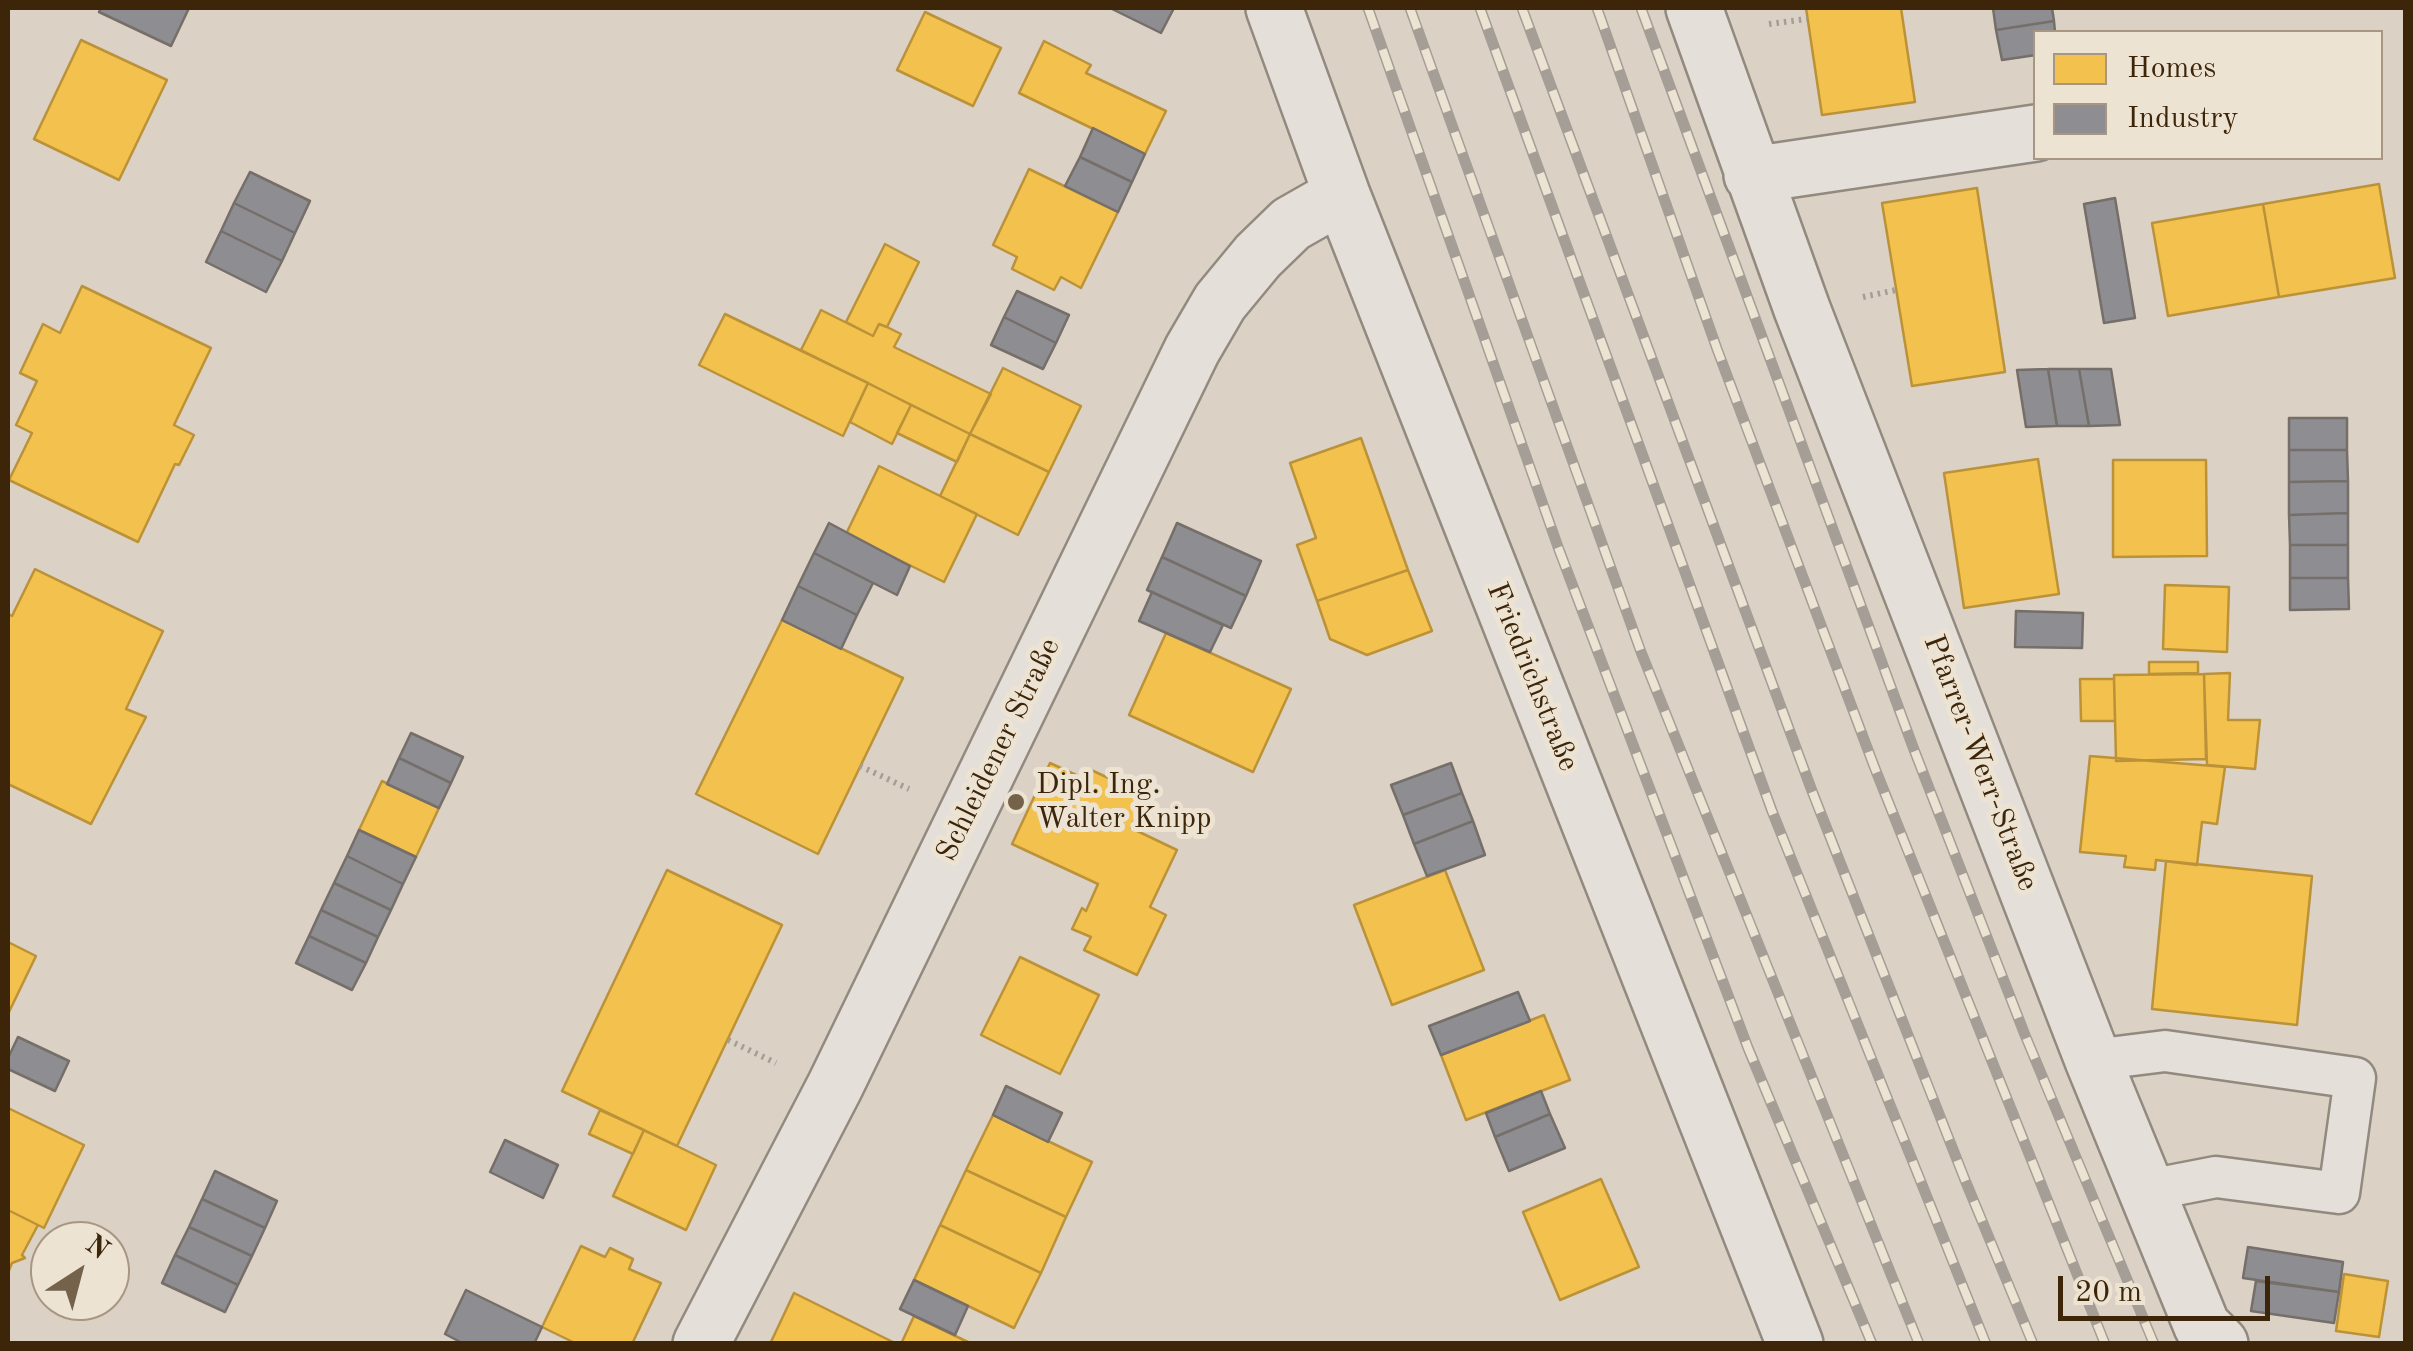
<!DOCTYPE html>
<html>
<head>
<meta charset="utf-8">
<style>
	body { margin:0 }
	#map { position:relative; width:2413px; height:1351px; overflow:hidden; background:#dbd2c5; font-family:"Old Standard TT",serif }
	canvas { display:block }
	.frame { position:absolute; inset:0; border:10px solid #3d2509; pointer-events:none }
	.legend { position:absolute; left:2033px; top:30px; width:350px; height:130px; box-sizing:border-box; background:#ede3d3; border:2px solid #a79782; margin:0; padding:12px 18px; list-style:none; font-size:30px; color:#3d2509 }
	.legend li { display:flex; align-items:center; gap:20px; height:50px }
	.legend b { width:50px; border:2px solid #a79782 }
	.north { position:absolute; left:30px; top:1221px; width:100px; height:100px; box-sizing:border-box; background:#ede3d3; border:2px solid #a79782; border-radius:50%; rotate:36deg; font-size:28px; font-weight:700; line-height:40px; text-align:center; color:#3d2509 }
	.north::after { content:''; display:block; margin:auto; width:35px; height:45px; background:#74624b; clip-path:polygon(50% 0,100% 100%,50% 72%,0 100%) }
	.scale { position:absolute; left:2058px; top:1276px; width:212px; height:45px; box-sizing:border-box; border:5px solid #3d2509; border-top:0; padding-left:12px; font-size:30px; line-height:35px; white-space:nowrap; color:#3d2509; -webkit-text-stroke:8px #ede3d3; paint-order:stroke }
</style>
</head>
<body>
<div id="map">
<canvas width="2413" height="1351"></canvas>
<div class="frame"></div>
<ul class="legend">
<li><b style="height:28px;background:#f2c14e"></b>Homes</li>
<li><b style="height:28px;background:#8d8d92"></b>Industry</li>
</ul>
<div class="north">N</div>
<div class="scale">20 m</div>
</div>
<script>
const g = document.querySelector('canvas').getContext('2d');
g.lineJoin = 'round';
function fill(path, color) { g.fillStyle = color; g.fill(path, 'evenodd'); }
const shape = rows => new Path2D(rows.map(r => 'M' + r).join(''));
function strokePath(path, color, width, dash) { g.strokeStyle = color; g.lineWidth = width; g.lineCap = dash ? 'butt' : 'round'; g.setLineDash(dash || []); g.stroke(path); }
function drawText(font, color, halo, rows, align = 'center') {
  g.font = font + ' "Old Standard TT",serif'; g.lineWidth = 10; g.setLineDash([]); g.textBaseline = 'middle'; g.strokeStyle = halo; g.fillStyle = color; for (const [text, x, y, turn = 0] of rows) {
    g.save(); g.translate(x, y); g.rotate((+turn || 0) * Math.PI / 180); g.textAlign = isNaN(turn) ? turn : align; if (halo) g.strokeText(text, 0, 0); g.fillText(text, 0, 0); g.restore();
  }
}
const homes = shape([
	[1806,8,1901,8,1915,102,1822,115,1806,8],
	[925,12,1001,48,973,106,897,70,925,12],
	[81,40,167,80,119,180,34,139,81,40],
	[1044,41,1091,65,1086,73,1166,111,1145,154,1019,93,1044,41],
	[1029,169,1118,212,1081,288,1061,277,1054,290,1012,269,1017,257,993,245,1029,169],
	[2379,184,2395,278,2279,297,2263,204,2379,184],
	[1977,188,2005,372,1912,386,1882,203,1977,188],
	[2263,204,2279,297,2168,316,2152,223,2263,204],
	[885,244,919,262,887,327,879,324,873,336,846,322,885,244],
	[82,286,211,348,174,425,194,435,179,465,175,464,138,542,9,480,32,433,16,425,37,381,20,373,43,324,60,333,82,286],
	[821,310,873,336,879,324,887,327,901,334,894,347,991,394,970,434,801,350,821,310],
	[725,314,868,383,843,436,699,365,725,314],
	[1003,368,1081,406,1049,472,970,434,1003,368],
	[868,383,911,405,892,444,850,422,868,383],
	[911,405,970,434,957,462,897,433,911,405],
	[970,434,1049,472,1018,535,940,496,970,434],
	[1361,438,1408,570,1317,601,1297,545,1316,538,1290,463,1361,438],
	[2038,459,2059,594,1964,608,1944,473,2038,459],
	[2113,460,2206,460,2207,556,2113,557,2113,460],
	[879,466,977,514,944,582,846,534,879,466],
	[35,569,163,631,126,709,146,717,91,824,8,784,8,614,12,616,35,569],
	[1408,570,1432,631,1367,655,1330,639,1317,601,1408,570],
	[2165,585,2229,587,2227,652,2163,649,2165,585],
	[782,620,903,678,818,854,696,794,782,620],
	[1166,633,1291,689,1253,772,1129,715,1166,633],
	[2149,662,2198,662,2198,673,2149,674,2149,662],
	[2230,673,2228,720,2260,720,2255,769,2207,765,2204,674,2230,673],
	[2204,674,2206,759,2116,761,2114,675,2204,674],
	[2080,679,2114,679,2115,721,2081,721,2080,679],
	[2090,756,2225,767,2217,824,2202,822,2197,865,2156,860,2155,870,2124,867,2126,856,2080,852,2090,756],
	[1050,763,1085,779,1089,769,1145,795,1131,828,1177,850,1150,907,1166,915,1137,975,1084,950,1091,937,1072,929,1082,908,1086,911,1098,884,1012,844,1050,763],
	[382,781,439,808,416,857,359,830,382,781],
	[2166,861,2312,876,2297,1025,2152,1009,2166,861],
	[667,870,782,925,677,1146,562,1091,667,870],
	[1445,870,1484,970,1392,1005,1354,905,1445,870],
	[8,942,36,956,8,1014,8,942],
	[1020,957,1099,995,1060,1074,981,1035,1020,957],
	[1544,1015,1570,1080,1466,1120,1441,1055,1544,1015],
	[8,1108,84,1145,44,1228,8,1210,8,1108],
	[600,1110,644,1130,633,1154,589,1134,600,1110],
	[993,1115,1092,1162,1066,1217,966,1170,993,1115],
	[644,1130,716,1165,686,1230,613,1196,644,1130],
	[966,1170,1066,1217,1041,1273,940,1225,966,1170],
	[1601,1179,1639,1267,1560,1300,1523,1212,1601,1179],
	[8,1210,38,1225,22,1255,25,1258,12,1263,8,1273,8,1210],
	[940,1225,1041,1273,1014,1328,914,1280,940,1225],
	[581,1246,605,1257,610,1248,633,1259,629,1269,661,1283,632,1344,577,1344,542,1327,581,1246],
	[2344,1274,2388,1281,2379,1337,2336,1331,2344,1274],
	[794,1293,897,1344,770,1344,794,1293],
	[914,1316,972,1344,901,1344,914,1316]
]);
const industry = shape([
	[101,8,189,8,171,46,99,12,101,8],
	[1110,8,1174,8,1161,33,1110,8],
	[1993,8,2052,8,2054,21,1996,30,1993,8],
	[2054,21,2055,32,2036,32,2036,55,2002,60,1996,30,2054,21],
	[1093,128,1145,154,1132,182,1080,157,1093,128],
	[1080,157,1132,182,1118,212,1065,186,1080,157],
	[250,172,310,201,295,233,234,203,250,172],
	[2115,198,2135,318,2104,323,2084,204,2115,198],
	[234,203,295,233,282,261,221,231,234,203],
	[221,231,282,261,266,292,206,262,221,231],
	[1017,291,1069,315,1056,343,1004,317,1017,291],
	[1004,317,1056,343,1043,369,991,345,1004,317],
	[2048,369,2057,426,2026,427,2017,370,2048,369],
	[2048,369,2079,369,2089,426,2057,426,2048,369],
	[2079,369,2111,369,2120,425,2089,426,2079,369],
	[2289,418,2347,418,2347,450,2289,450,2289,418],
	[2289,450,2347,450,2348,481,2289,482,2289,450],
	[2348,481,2348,513,2289,515,2289,482,2348,481],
	[2348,513,2348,545,2290,545,2289,515,2348,513],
	[829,523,910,566,897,595,814,553,829,523],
	[1177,523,1261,561,1246,596,1162,557,1177,523],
	[2290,545,2348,545,2348,578,2290,578,2290,545],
	[814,553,873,583,857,615,798,586,814,553],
	[1162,557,1246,596,1231,628,1147,590,1162,557],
	[2290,578,2348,578,2349,609,2290,610,2290,578],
	[798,586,857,615,841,649,782,620,798,586],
	[1152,592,1223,625,1210,652,1139,621,1152,592],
	[2016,611,2083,613,2082,648,2015,647,2016,611],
	[411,733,463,757,451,783,399,758,411,733],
	[399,758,451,783,439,808,387,784,399,758],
	[1451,763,1462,793,1403,815,1391,785,1451,763],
	[1462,793,1473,821,1414,844,1403,815,1462,793],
	[1473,821,1485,855,1427,876,1414,844,1473,821],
	[359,830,416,857,403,884,347,856,359,830],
	[347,856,403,884,391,910,334,883,347,856],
	[334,883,391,910,378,937,321,910,334,883],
	[321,910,378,937,366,963,309,936,321,910],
	[309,936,366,963,352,990,296,963,309,936],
	[1518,992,1530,1021,1441,1055,1429,1026,1518,992],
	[18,1037,69,1061,55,1091,8,1069,8,1058,18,1037],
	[1006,1086,1062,1113,1048,1142,993,1115,1006,1086],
	[1541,1091,1550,1114,1495,1137,1486,1113,1541,1091],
	[1550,1114,1565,1148,1509,1171,1495,1137,1550,1114],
	[505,1140,558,1165,543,1198,490,1172,505,1140],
	[215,1171,277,1201,265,1228,202,1199,215,1171],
	[202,1199,265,1228,252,1256,189,1227,202,1199],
	[189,1227,252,1256,238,1285,175,1255,189,1227],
	[2248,1247,2343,1262,2339,1292,2243,1278,2248,1247],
	[175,1255,238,1285,225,1312,162,1283,175,1255],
	[914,1280,968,1306,955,1335,900,1309,914,1280],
	[2256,1281,2339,1292,2334,1323,2251,1311,2256,1281],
	[466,1290,542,1327,534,1344,464,1344,445,1334,466,1290]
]);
const path = shape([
	[1769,24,1807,19],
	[1863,297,1896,290],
	[860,766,909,789],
	[728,1040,776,1063]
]);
const lane = shape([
	[2093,1060,2165,1051,2355,1078,2339,1193,2216,1177,2149,1190]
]);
const street = shape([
	[1274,8,1342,195,1795,1344],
	[1694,8,1802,309,2093,1060,2202,1326,2220,1344],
	[1752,175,2036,133],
	[701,1344,835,1086,1192,350,1220,302,1258,256,1291,224,1342,195]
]);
const rail = shape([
	[1368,8,1558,547,1748,1048,1872,1344],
	[1410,8,1641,652,1919,1344],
	[1480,8,1772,811,1986,1344],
	[1522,8,1812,791,1965,1180,2033,1344],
	[1597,8,1717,349,1874,766,2105,1344],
	[1641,8,1913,747,2025,1035,2154,1344]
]);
const markers = [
	[1016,802,10,"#74624b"]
];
const streetNames = [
	["Friedrichstraße",1532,677,68],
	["Schleidener Straße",999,750,-64],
	["Pfarrer-Werr-Straße",1980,763,69]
];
const poiNames = [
	["Dipl. Ing.",1036,785],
	["Walter Knipp",1036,819]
];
fill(homes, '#f2c14e');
strokePath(homes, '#bc9239', 2.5);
fill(industry, '#8d8d92');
strokePath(industry, '#756e69', 2.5);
strokePath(lane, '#928a7f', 45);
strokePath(street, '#928a7f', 60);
strokePath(path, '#a59e96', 6, [2.5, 5]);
strokePath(lane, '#e4dfd8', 40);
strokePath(street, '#e4dfd8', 55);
strokePath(rail, '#a59e96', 11);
strokePath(rail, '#ede3d3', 8, [22]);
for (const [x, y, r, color] of markers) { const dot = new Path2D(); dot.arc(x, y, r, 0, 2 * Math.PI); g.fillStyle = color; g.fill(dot); strokePath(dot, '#ede3d3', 4); }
drawText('30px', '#3d2509', '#ede3d3', streetNames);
drawText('30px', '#3d2509', '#ede3d3', poiNames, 'left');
</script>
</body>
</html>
